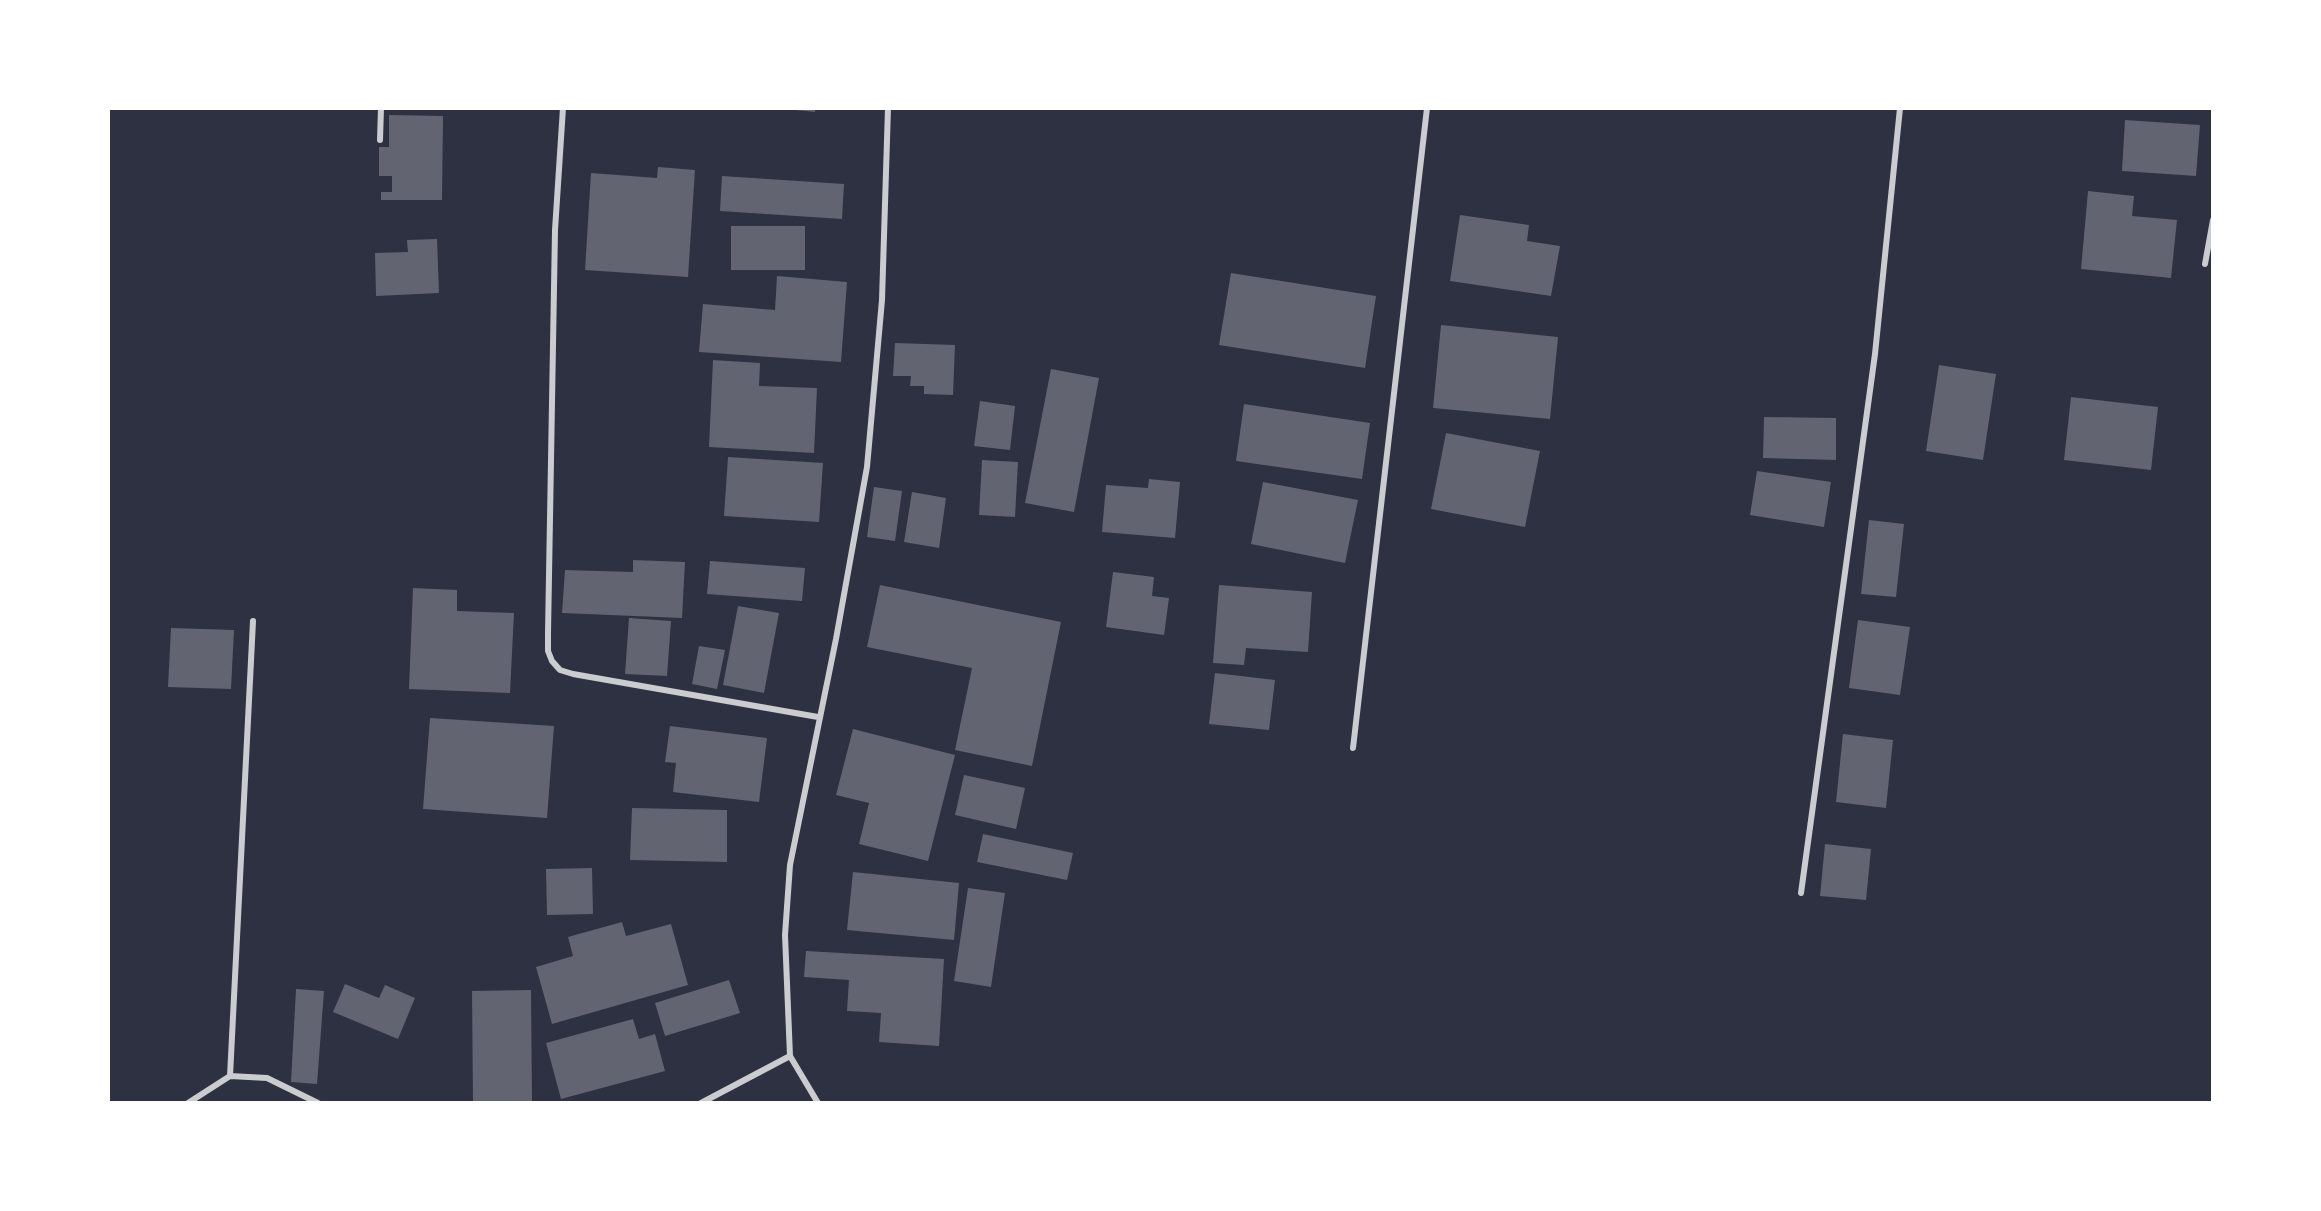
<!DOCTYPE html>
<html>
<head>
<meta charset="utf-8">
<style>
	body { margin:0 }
	#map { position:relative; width:2321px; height:1211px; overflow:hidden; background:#2d3142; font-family:Figtree,sans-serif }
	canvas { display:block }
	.frame { position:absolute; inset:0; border:110px solid #fff; pointer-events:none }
</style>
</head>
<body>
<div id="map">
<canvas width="2321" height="1211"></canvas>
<div class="frame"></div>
</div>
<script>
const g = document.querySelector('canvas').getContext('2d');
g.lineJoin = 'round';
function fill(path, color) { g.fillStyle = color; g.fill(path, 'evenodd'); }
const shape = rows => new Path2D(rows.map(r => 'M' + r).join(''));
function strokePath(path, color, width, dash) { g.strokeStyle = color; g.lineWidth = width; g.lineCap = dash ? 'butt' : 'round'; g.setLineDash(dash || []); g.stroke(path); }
const building = shape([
	[776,108,815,108,815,112],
	[389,115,443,116,442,200,381,200,381,192,392,192,392,176,379,176,379,147,389,147],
	[2125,120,2200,125,2196,176,2122,171],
	[658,167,695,170,688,277,585,270,591,173,657,178],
	[722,176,844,184,842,219,720,211],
	[2088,191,2134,196,2132,216,2177,220,2171,278,2081,269],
	[1460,215,1529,225,1527,241,1560,246,1551,296,1450,281],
	[731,226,805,226,805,270,731,270],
	[437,239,439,293,376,296,375,253,408,252,407,240],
	[1231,273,1376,296,1365,368,1219,345],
	[777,276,847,282,841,362,699,352,703,304,775,310],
	[1441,325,1558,337,1550,419,1433,408],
	[895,343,955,345,953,395,924,394,924,386,910,386,911,376,893,376],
	[713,360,760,363,759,386,817,388,814,453,709,447],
	[1939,365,1996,374,1983,460,1926,451],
	[1051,369,1099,378,1074,512,1025,503],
	[2071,397,2158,407,2151,470,2064,460],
	[980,401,1015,406,1010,450,974,446],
	[1244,404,1370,423,1362,479,1236,461],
	[1764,417,1836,418,1836,460,1763,458],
	[1446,433,1540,451,1525,527,1431,509],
	[728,457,823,463,819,522,724,516],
	[982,460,1018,462,1015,517,979,515],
	[1757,471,1831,482,1824,527,1750,515],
	[1149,479,1180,482,1175,538,1102,532,1106,485,1148,488],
	[1263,482,1358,500,1345,563,1251,544],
	[874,487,902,491,895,541,867,537],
	[912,492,946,498,939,548,904,542],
	[1869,520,1904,524,1896,597,1861,594],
	[633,560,685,562,682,618,562,613,565,570,633,572],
	[710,561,805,568,802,601,707,594],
	[1113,572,1154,577,1152,596,1169,598,1164,635,1106,627],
	[880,585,1061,622,1032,766,955,750,972,668,867,647],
	[1219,585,1312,592,1308,652,1246,648,1244,665,1213,663],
	[413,588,457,590,457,611,514,613,510,693,409,689],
	[738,606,779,613,764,693,723,685],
	[629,618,671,621,667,676,625,674],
	[1858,620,1910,627,1900,695,1849,688],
	[171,628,234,630,231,689,168,687],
	[699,646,725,650,717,689,692,684],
	[1215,673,1275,680,1269,730,1209,724],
	[430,718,554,726,547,818,423,809],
	[670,726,767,738,759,802,673,792,676,763,665,762],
	[853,729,955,755,928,861,859,844,869,803,836,795],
	[1843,734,1893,740,1886,808,1836,802],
	[964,775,1025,788,1016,829,955,815],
	[632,808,727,810,727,862,630,860],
	[983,834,1073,853,1067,880,977,862],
	[1825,844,1871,849,1866,900,1820,896],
	[592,868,593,914,547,915,546,869],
	[853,872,959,883,954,940,847,930],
	[968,888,1005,893,991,987,954,981],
	[622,922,626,936,671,924,688,985,552,1024,536,967,573,956,568,937],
	[806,951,944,959,939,1046,879,1042,881,1013,847,1011,849,980,804,977],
	[729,980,740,1013,665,1036,655,1003],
	[345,984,379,998,385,985,415,998,398,1039,333,1012],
	[296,989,324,991,317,1084,291,1082],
	[531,990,532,1103,473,1103,472,991],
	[633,1019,639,1039,655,1034,665,1071,561,1099,546,1043]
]);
const minor = shape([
	[563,108,555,230,548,633,548,651,552,661,560,670,573,674,818,717],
	[380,140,381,108],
	[2205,264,2213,220],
	[1353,748,1427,108],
	[1801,893,1875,354,1900,108],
	[230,1076,253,621],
	[188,1103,230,1076,267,1078,318,1103],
	[701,1103,790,1056],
	[818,1103,790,1056,785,935,790,865,836,639,867,467,882,300,888,108]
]);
fill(building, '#626471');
strokePath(minor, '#caccd0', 6);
</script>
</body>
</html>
